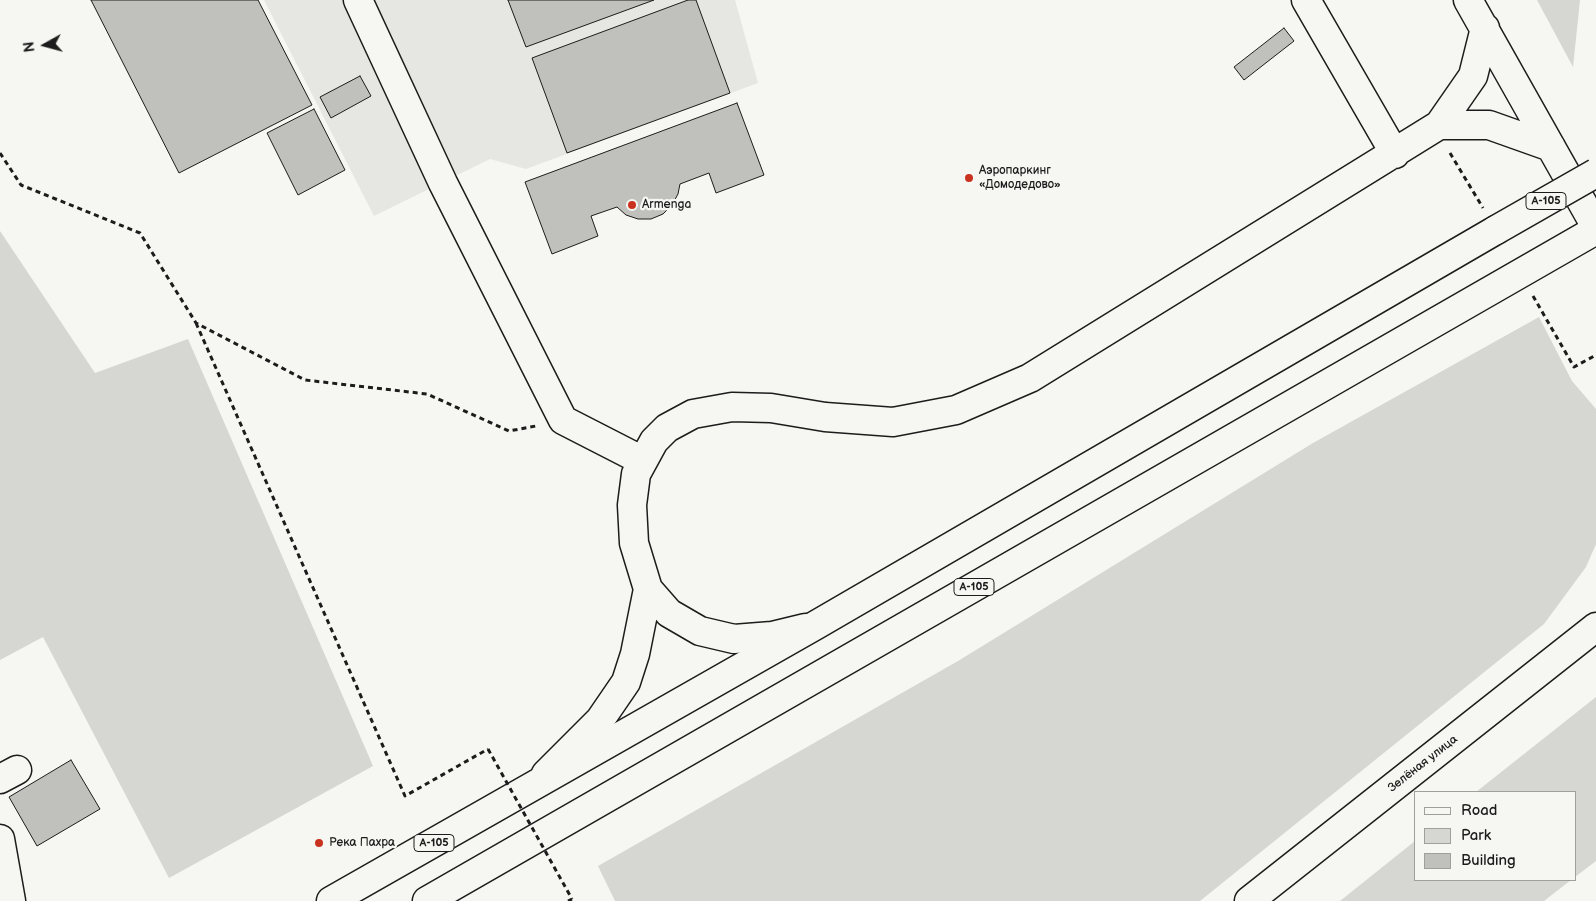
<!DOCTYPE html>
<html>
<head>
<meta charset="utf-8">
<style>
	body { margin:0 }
	#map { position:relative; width:1596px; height:901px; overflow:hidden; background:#f6f6f2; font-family:"Balsamiq Sans",sans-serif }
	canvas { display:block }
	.legend { position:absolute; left:1414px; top:791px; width:162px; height:90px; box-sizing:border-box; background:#f6f6f2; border:1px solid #9f9f9c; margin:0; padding:6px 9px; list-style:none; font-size:15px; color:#1c1c1c }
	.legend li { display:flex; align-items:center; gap:10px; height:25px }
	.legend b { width:25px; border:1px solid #9f9f9c }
	.north { position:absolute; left:20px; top:20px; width:50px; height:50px; -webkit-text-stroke:4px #f6f6f2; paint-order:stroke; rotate:263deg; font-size:14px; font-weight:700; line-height:20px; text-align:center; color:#1c1c1c }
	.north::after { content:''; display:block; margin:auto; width:18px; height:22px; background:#1c1c1c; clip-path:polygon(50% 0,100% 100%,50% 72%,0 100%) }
</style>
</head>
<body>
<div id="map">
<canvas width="1596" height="901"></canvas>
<ul class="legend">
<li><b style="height:6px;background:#f6f6f2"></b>Road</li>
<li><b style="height:14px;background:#d6d6d2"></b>Park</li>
<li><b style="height:14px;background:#c0c0bd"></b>Building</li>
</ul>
<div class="north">N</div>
</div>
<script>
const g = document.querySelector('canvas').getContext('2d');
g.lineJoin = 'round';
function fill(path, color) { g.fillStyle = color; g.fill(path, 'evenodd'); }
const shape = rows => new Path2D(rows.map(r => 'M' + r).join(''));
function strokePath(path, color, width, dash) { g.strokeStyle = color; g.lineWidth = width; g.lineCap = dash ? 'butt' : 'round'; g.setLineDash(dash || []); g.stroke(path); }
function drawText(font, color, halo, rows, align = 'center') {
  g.font = font + ' "Balsamiq Sans",sans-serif'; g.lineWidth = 4.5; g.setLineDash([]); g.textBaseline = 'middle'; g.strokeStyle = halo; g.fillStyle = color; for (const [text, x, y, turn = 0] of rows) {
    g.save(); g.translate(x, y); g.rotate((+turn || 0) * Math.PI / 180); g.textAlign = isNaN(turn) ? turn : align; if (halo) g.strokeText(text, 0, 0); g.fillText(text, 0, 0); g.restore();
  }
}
const built = shape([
	[264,0,735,0,758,83,526,169,490,159,374,216]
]);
const green = shape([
	[1537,0,1580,0,1573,67],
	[0,231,95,373,188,339,373,766,169,878,43,637,0,660],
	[1539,317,1572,381,1596,409,1596,544,1586,567,1544,624,1200,901,615,901,598,866,958,661,1313,443],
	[1596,697,1596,861,1575,877,1575,792,1476,792],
	[1415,841,1415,880,1571,880,1544,901,1340,901]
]);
const building = shape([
	[91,0,258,0,312,105,179,173,91,0],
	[508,0,654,0,526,47,508,0],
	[688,0,696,0,730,93,567,153,532,58,688,0],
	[1284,28,1294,41,1244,80,1234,67,1284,28],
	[360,76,371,96,331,118,320,97,360,76],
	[737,103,764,175,716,193,709,173,680,184,678,194,672,205,663,214,651,219,638,219,626,215,617,207,591,216,598,236,552,254,525,182,737,103],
	[314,109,345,170,298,195,267,133,314,109],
	[71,760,100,809,37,846,9,797,71,760]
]);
const path = shape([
	[0,153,21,185,140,233,196,323,305,380,427,394,509,431,536,426],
	[1450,153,1483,208],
	[1533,296,1574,367,1596,355],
	[196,323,405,796,488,749],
	[568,901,572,899]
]);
const minor = shape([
	[358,0,443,183,563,420,643,461],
	[1306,0,1395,154],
	[1468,0,1596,227],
	[1439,125,1489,125,1551,147],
	[805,628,772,636,734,639,700,631,669,613,648,589,634,543,632,505,636,474,654,441,667,428,693,414,732,407,771,408,825,417,893,422,956,410,1030,378,1439,125,1473,76,1485,28],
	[546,774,600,720,626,682,635,654,648,589],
	[0,779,17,770],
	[0,839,11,901],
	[1249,901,1596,627]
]);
const highway = shape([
	[331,901,816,625,1496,230],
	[427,901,1596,230]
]);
const pathBridge = shape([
	[488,749,572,899]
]);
const highwayBridge = shape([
	[1496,230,1596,173]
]);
const markers = [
	[969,178,5,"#c8321e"],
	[632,205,5,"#c8321e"],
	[319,843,5,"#c8321e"]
];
const shields = [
	[1546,201,40],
	[974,587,40],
	[434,843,40]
];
const shieldNames = [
	["А-105",1546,201],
	["А-105",974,587],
	["А-105",434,843]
];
const poiNames = [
	["Аэропаркинг",979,171],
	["«Домодедово»",979,185],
	["Armenga",642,205],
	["Река Пахра",329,843]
];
const streetNames = [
	["Зелёная улица",1423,764,-38]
];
fill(built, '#e6e6e2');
fill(green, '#d6d6d2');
fill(building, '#c0c0bd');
strokePath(building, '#1c1c1c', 1);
strokePath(minor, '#1c1c1c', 31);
strokePath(highway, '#1c1c1c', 31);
strokePath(path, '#1c1c1c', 3, [5, 4]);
strokePath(minor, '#f6f6f2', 28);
strokePath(highway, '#f6f6f2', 28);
strokePath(highwayBridge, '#1c1c1c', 31, []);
strokePath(pathBridge, '#1c1c1c', 3, [5, 4]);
strokePath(highwayBridge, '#f6f6f2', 28);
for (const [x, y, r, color] of markers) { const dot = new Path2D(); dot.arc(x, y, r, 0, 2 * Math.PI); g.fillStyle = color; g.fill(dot); strokePath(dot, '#f6f6f2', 2); }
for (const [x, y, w] of shields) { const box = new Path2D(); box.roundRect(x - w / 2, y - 8.5, w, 17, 4); g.fillStyle = '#f6f6f2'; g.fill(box); strokePath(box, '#1c1c1c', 1); }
drawText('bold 11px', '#1c1c1c', null, shieldNames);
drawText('12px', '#1c1c1c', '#f6f6f2', poiNames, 'left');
drawText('12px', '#1c1c1c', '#f6f6f2', streetNames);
</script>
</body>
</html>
